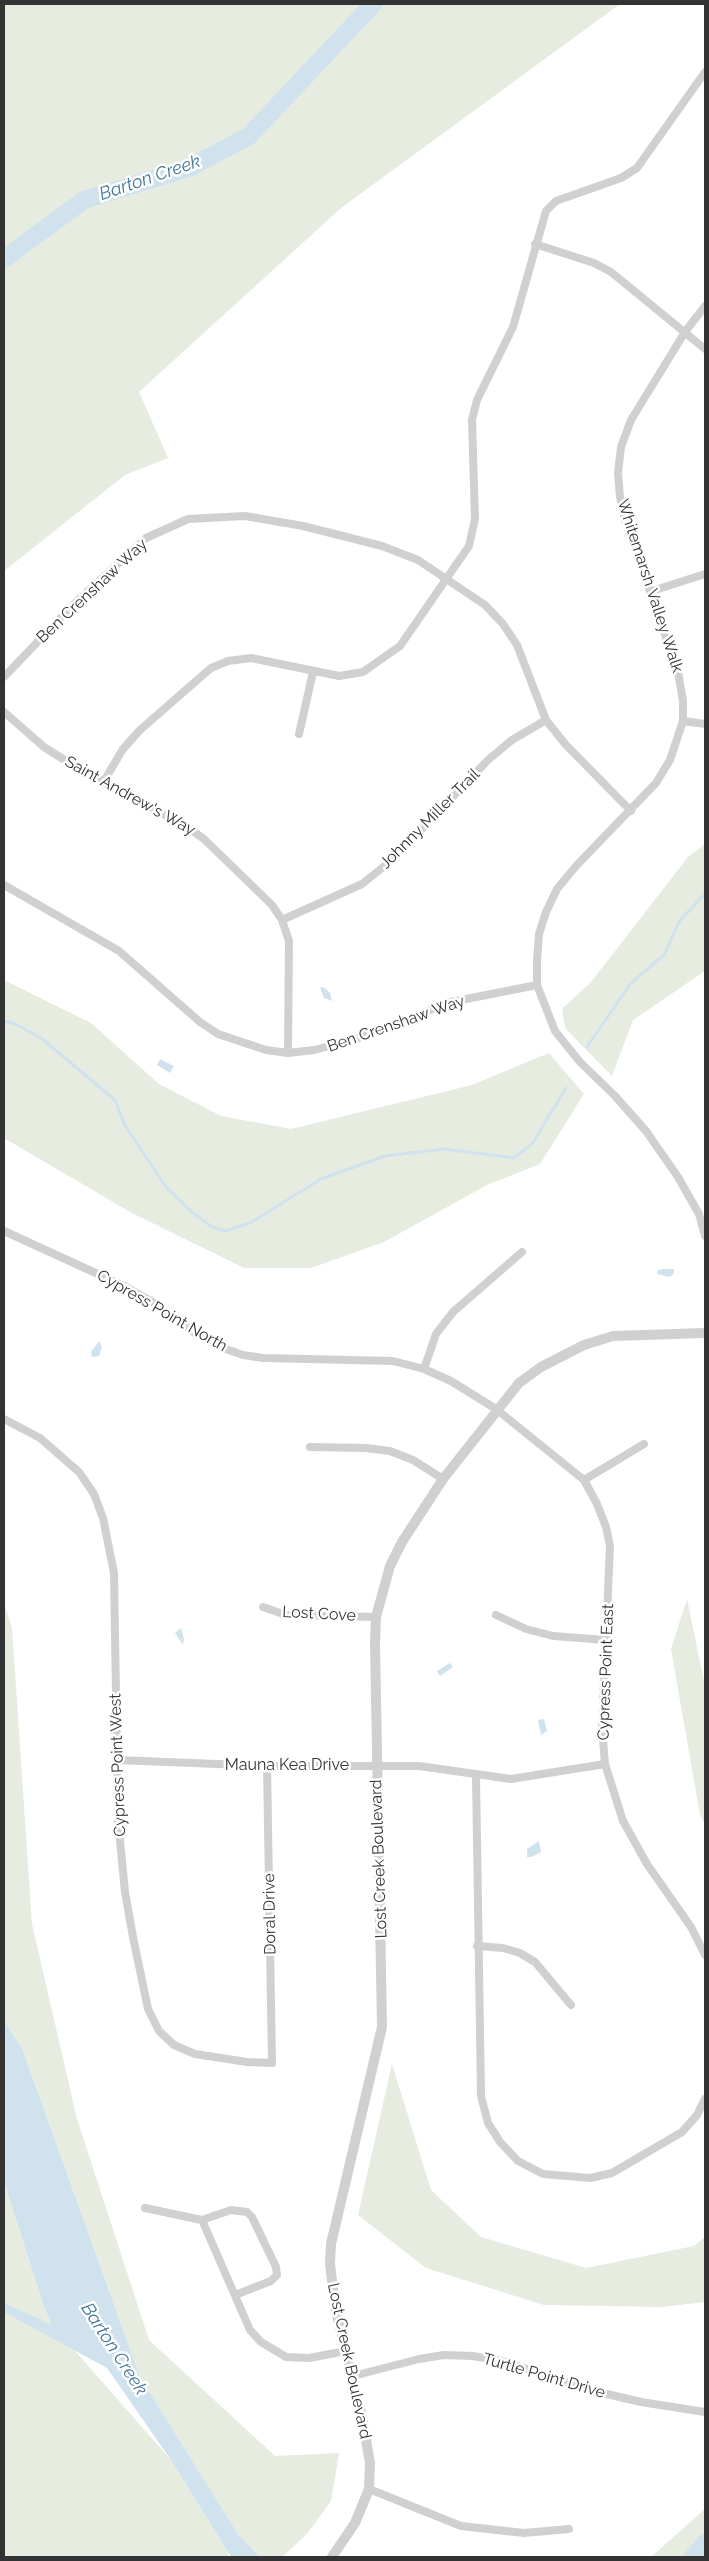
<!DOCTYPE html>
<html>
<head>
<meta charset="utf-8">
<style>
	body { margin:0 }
	#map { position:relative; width:709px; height:2561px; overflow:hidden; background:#fff; font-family:Raleway,sans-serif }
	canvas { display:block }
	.frame { position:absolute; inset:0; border:5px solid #333; pointer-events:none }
</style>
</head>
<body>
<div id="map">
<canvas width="709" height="2561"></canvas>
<div class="frame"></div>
</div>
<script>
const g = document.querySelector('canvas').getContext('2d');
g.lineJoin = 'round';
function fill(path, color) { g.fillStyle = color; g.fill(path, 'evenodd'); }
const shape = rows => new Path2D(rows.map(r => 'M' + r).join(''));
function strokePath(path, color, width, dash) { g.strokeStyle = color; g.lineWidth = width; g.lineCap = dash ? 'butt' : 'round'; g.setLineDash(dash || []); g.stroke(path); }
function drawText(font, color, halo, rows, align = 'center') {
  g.font = font + ' Raleway,sans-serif'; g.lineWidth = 5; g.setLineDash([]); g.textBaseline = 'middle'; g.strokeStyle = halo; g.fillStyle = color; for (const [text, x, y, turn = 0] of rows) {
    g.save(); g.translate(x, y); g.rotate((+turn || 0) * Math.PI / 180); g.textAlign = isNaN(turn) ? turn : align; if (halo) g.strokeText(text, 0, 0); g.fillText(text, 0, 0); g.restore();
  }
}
const green = shape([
	[4,4,620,4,341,208,139,392,168,458,125,475,4,571],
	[705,844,705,971,633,1020,612,1076,565,1028,562,1009,591,982,688,857],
	[4,980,91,1023,159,1084,221,1116,291,1129,472,1085,549,1053,584,1094,540,1164,487,1185,384,1242,311,1268,244,1268,130,1212,4,1138],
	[687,1599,705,1686,705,1824,700,1815,671,1649],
	[4,1603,12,1628,32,1924,77,2119,149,2340,275,2456,339,2453,331,2501,307,2534,282,2557,260,2557,238,2534,140,2377,22,2048,4,2021],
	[392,2064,431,2190,481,2237,586,2268,694,2246,705,2237,705,2302,662,2307,544,2305,426,2268,358,2215],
	[4,2182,43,2304,53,2326,171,2460,226,2549,229,2557,4,2557],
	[705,2509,705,2557,651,2557]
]);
const water = shape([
	[320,987,325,988,330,993,332,1001,324,998],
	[160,1059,174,1066,170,1073,157,1065],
	[664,1269,674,1269,674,1273,670,1277,657,1274,658,1270],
	[99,1341,102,1347,99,1356,92,1357,91,1352],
	[181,1628,184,1639,183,1645,175,1633],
	[450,1663,453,1667,440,1676,437,1671],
	[544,1719,547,1731,541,1735,538,1720],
	[539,1841,541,1852,531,1857,527,1857,527,1849],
	[4,2021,22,2048,140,2377,238,2534,260,2557,231,2557,171,2460,107,2368,4,2312,4,2303,52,2325,43,2304,4,2182]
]);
const stream = shape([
	[4,1021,15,1024,41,1038,115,1100,124,1124,166,1187,193,1213,212,1227,225,1231,250,1223,321,1179,385,1156,443,1149,514,1158,532,1144,566,1088],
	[587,1047,630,984,664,955,679,922,705,893]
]);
const river = shape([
	[4,259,84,200,189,168,249,136,373,4],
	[693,2557,705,2543]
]);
const minor = shape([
	[535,244,594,263,611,272,705,349],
	[705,306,685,332,631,420,621,447,618,473,620,497,625,520,678,672,683,701,683,721,670,760,656,783,576,866,557,889,546,912,539,934,537,960,537,985,555,1031,580,1062,615,1096,646,1131,678,1177,699,1214,705,1236],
	[652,591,705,574],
	[4,677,72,606,146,538,188,519,245,516,303,526,382,546,418,560,485,605,503,624,517,645,546,720,566,745,631,811],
	[4,712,44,747,71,764,187,827,204,839,272,905,282,920,289,941,288,1053],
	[683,721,705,724],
	[299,734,313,672],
	[104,781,123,749,140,730,211,668,228,661,251,658,339,676,363,672,400,646,469,546,475,519,472,420,477,400,513,327,546,211,556,201,621,178,637,168,705,72],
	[4,885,119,951,200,1022,218,1034,266,1050,288,1053,314,1050,353,1040,451,1002,537,985],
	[282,920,362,884,392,860,488,760,512,740,546,720],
	[4,1231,124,1286,151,1301,196,1334,220,1347,243,1355,263,1358,393,1361,424,1369,451,1381,496,1409,584,1480,597,1504,606,1527,610,1546,602,1727,605,1764,623,1821,647,1864,691,1927,705,1955],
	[424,1369,436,1334,453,1312,522,1252],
	[4,1419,40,1438,79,1472,94,1494,103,1518,114,1573,118,1820,125,1892,133,1937,148,2009,159,2031,174,2045,195,2054,247,2062,272,2063,267,1766],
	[310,1447,366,1448,390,1451,413,1460,443,1479],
	[584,1480,644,1444],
	[263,1607,286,1615,376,1617],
	[496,1615,526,1629,553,1636,606,1640],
	[117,1760,267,1766,419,1766,511,1779,605,1764],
	[476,1776,481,2096,488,2123,500,2142,518,2161,543,2174,590,2178,612,2173,682,2132,697,2115,705,2099],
	[477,1946,503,1948,520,1953,535,1962,571,2005],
	[145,2208,202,2220],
	[202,2220,250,2330,261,2342,286,2357,309,2358,346,2351],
	[202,2220,231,2210,247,2212,252,2217,276,2267,277,2275,271,2281,235,2295],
	[353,2376,419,2359,444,2355,473,2356,506,2362,594,2391,641,2402,705,2412],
	[369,2489,461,2526,524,2533,569,2529]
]);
const tertiary = shape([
	[332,2557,355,2523,369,2489,370,2463,362,2417,335,2307,330,2263,331,2244,382,2027,375,1642,376,1617,390,1566,402,1542,443,1479,519,1383,541,1367,584,1345,613,1336,705,1333]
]);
const streetNames = [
	["Whitemarsh Valley Walk",650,586,72],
	["Ben Crenshaw Way",92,591,-43],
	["Saint Andrew's Way",130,796,29],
	["Johnny Miller Trail",430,819,-45],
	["Ben Crenshaw Way",396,1024,-19],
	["Cypress Point North",162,1311,30],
	["Lost Cove",319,1614,3],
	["Cypress Point East",606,1672,-88],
	["Cypress Point West",118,1765,-92],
	["Mauna Kea Drive",287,1765],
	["Lost Creek Boulevard",379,1859,-92],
	["Doral Drive",270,1914,-91],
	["Lost Creek Boulevard",349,2361,78],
	["Turtle Point Drive",544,2376,16]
];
const waterNames = [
	["Barton Creek",150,178,-19],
	["Barton Creek",114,2349,57]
];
fill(green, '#e6ecdf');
fill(water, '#cfe2ee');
strokePath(stream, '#cfe2ee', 3);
strokePath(river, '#cfe2ee', 18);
strokePath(minor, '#d0d0d0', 8);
strokePath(tertiary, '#d0d0d0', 10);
drawText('16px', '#333', '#fff', streetNames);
drawText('italic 18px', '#3f7597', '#fff', waterNames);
</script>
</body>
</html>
